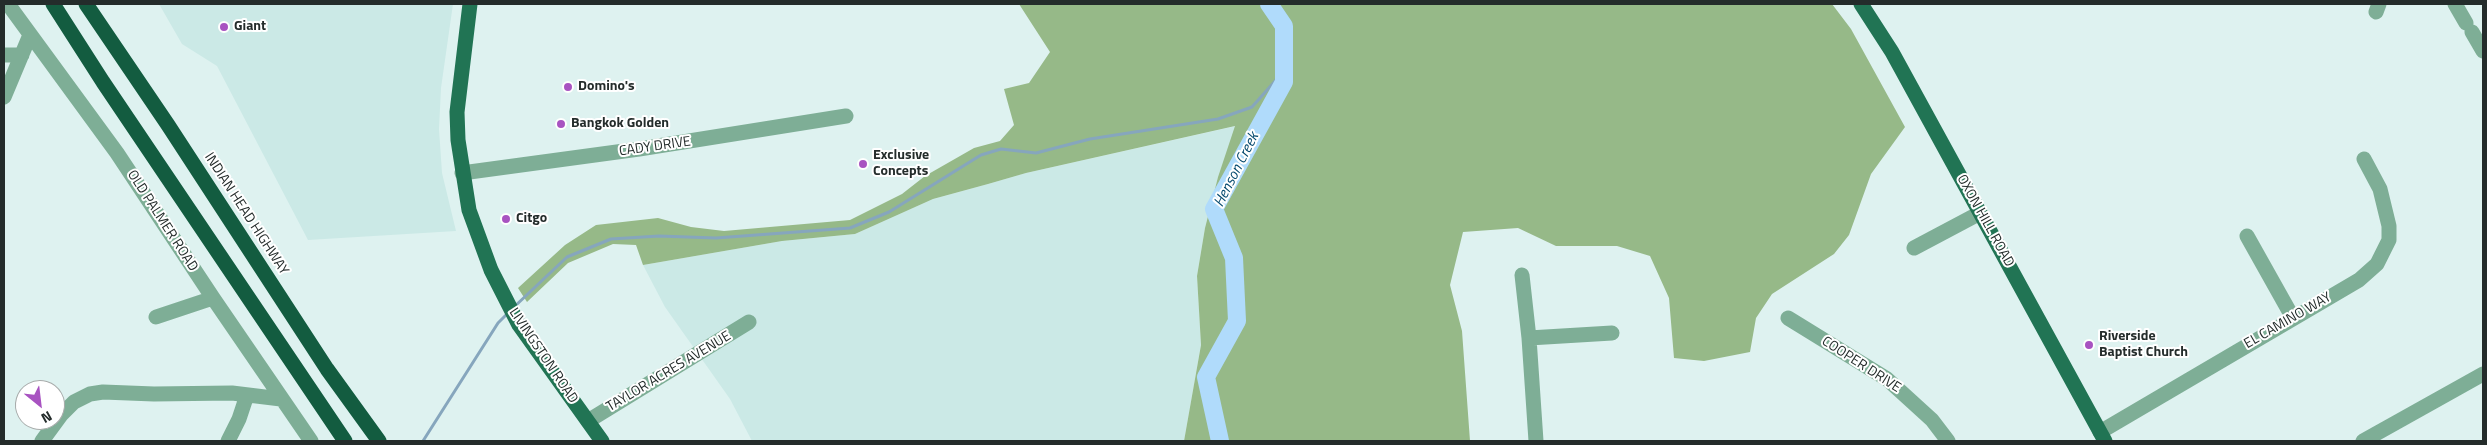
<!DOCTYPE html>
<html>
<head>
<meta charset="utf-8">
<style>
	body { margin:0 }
	#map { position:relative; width:2487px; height:445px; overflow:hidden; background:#def2f0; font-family:"Titillium Web",sans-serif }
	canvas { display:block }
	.frame { position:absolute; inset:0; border:5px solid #242c2b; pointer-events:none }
	.north { position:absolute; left:15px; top:380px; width:50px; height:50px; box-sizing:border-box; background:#fff; border:1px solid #a7abaa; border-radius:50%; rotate:151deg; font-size:14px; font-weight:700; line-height:20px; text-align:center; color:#242c2b }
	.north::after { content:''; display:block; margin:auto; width:18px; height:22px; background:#a853c1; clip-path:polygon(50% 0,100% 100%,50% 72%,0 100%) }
</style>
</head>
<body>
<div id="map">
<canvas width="2487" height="445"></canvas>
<div class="frame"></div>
<div class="north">N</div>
</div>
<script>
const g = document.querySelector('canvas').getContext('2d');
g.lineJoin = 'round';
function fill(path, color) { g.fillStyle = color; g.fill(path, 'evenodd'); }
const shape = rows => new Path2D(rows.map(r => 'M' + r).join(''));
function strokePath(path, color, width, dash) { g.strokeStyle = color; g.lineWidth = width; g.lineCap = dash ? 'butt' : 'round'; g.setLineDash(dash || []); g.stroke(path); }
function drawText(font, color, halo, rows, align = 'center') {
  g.font = font + ' "Titillium Web",sans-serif'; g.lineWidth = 4; g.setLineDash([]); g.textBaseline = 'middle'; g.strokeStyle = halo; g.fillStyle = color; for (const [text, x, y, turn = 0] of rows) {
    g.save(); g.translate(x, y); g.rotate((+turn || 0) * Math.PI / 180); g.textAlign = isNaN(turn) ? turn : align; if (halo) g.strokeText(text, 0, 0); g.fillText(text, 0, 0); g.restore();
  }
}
const built = shape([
	[159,4,453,4,441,88,439,129,442,173,456,231,308,240,217,66,182,44],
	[1236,126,1218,177,1205,228,1197,276,1201,345,1184,441,752,441,730,399,665,307,643,265,782,241,855,234,933,199,988,184,1026,173]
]);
const forest = shape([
	[1019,4,1832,4,1851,29,1905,127,1871,174,1849,235,1834,254,1772,294,1756,318,1750,352,1704,361,1674,358,1669,298,1650,256,1617,246,1556,246,1518,228,1463,232,1450,285,1462,331,1470,441,1184,441,1201,345,1197,276,1205,228,1218,177,1235,126,1026,173,988,184,933,199,855,234,782,241,643,265,636,245,613,244,568,263,527,302,518,288,565,245,596,225,658,218,691,227,724,231,850,220,902,194,925,176,974,148,1000,141,1014,125,1004,89,1029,83,1050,52]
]);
const stream = shape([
	[514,307,567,257,611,239,659,236,716,238,850,228,889,212,981,155,1001,149,1036,153,1090,139,1218,119,1252,107,1284,71],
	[423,441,498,323,508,313]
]);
const river = shape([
	[1220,441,1206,377,1237,321,1234,258,1214,209,1284,82,1284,26,1269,4]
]);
const minor = shape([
	[8,4,117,153,213,298,311,441],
	[2455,4,2466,23],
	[2376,12,2379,4],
	[2472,32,2483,51],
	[4,55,22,55],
	[4,97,30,35],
	[462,173,639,149,846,116],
	[2247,236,2293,318],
	[1914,248,1980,213],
	[1522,275,1529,338,1536,441],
	[156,317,213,298],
	[1788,318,1887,379,1932,420,1948,441],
	[1529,338,1612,333],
	[588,421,749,322],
	[2100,432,2359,280,2377,264,2389,240,2389,226,2380,189,2364,159],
	[42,441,61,415,74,402,90,394,103,392,154,394,232,393,281,399],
	[228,441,239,419,247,395],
	[2363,441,2483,374]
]);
const major = shape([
	[470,4,457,112,458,140,469,210,491,270,519,325,602,441],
	[1861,4,1892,52,2105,441]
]);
const highway = shape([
	[53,4,103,82,345,441],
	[86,4,168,125,327,369,379,441]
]);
const markers = [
	[224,27,5,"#a853c1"],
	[568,87,5,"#a853c1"],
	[561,124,5,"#a853c1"],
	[863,164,5,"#a853c1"],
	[506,219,5,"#a853c1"],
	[2089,345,5,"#a853c1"]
];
const poiNames = [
	["Giant",234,27],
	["Domino's",578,87],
	["Bangkok Golden",571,124],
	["Exclusive",873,156],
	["Concepts",873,172],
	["Citgo",516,219],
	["Riverside",2099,337],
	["Baptist Church",2099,353]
];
const streetNames = [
	["CADY DRIVE",655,147,-8],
	["INDIAN HEAD HIGHWAY",246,214,57],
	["OLD PALMER ROAD",162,221,57],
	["OXON HILL ROAD",1985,221,61],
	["EL CAMINO WAY",2288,321,-30],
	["LIVINGSTON ROAD",543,356,56],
	["COOPER DRIVE",1861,365,33],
	["TAYLOR ACRES AVENUE",669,372,-31]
];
const waterNames = [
	["Henson Creek",1237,170,-63]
];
fill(built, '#cbe9e6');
fill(forest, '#96b988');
strokePath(stream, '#86a6bd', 3);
strokePath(river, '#b0dbfb', 18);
strokePath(minor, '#7eae96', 15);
strokePath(major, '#217454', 15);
strokePath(highway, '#135c40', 15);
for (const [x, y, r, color] of markers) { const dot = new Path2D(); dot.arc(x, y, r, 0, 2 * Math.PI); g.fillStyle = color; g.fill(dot); strokePath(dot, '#fff', 2); }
drawText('bold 14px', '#242c2b', '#fff', poiNames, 'left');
drawText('14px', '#242c2b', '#fff', streetNames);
drawText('italic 15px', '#04496e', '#fff', waterNames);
</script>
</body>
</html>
